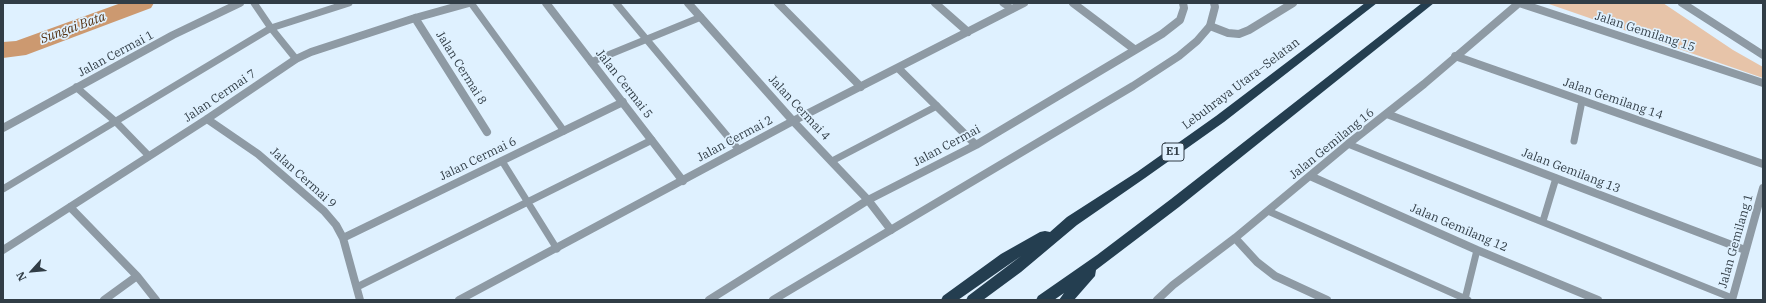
<!DOCTYPE html>
<html>
<head>
<meta charset="utf-8">
<style>
	body { margin:0 }
	#map { position:relative; width:1766px; height:303px; overflow:hidden; background:#dff1ff; font-family:"IBM Plex Serif",serif }
	canvas { display:block }
	.frame { position:absolute; inset:0; border:4px solid #313d46; pointer-events:none }
	.north { position:absolute; left:12px; top:251px; width:40px; height:40px; -webkit-text-stroke:3px #dff1ff; paint-order:stroke; rotate:243deg; font-size:11px; font-weight:700; line-height:16px; text-align:center; color:#313d46 }
	.north::after { content:''; display:block; margin:auto; width:14px; height:18px; background:#313d46; clip-path:polygon(50% 0,100% 100%,50% 72%,0 100%) }
</style>
</head>
<body>
<div id="map">
<canvas width="1766" height="303"></canvas>
<div class="frame"></div>
<div class="north">N</div>
</div>
<script>
const g = document.querySelector('canvas').getContext('2d');
g.lineJoin = 'round';
function fill(path, color) { g.fillStyle = color; g.fill(path, 'evenodd'); }
const shape = rows => new Path2D(rows.map(r => 'M' + r).join(''));
function strokePath(path, color, width, dash) { g.strokeStyle = color; g.lineWidth = width; g.lineCap = dash ? 'butt' : 'round'; g.setLineDash(dash || []); g.stroke(path); }
function drawText(font, color, halo, rows, align = 'center') {
  g.font = font + ' "IBM Plex Serif",serif'; g.lineWidth = 3.5; g.setLineDash([]); g.textBaseline = 'middle'; g.strokeStyle = halo; g.fillStyle = color; for (const [text, x, y, turn = 0] of rows) {
    g.save(); g.translate(x, y); g.rotate((+turn || 0) * Math.PI / 180); g.textAlign = isNaN(turn) ? turn : align; if (halo) g.strokeText(text, 0, 0); g.fillText(text, 0, 0); g.restore();
  }
}
const green = shape([
	[1546,3,1663,3,1733,50,1763,67,1763,78]
]);
const river = shape([
	[121,3,154,3,151,8,26,55,3,58,3,42,16,41,121,3]
]);
const service = shape([
	[254,3,271,28,296,59],
	[471,3,564,131],
	[616,3,739,150],
	[1003,3,1012,9],
	[591,62,701,17],
	[76,87,116,122,149,156],
	[1574,141,1582,101],
	[1348,144,1732,298],
	[502,161,557,249],
	[832,161,937,106],
	[3,189,271,28,349,3],
	[1268,211,1468,300],
	[1543,221,1556,178],
	[357,287,652,140],
	[1465,299,1477,250]
]);
const minor = shape([
	[546,3,683,181],
	[688,3,793,121,868,200,891,230],
	[778,3,861,87],
	[935,3,968,32],
	[1073,3,1134,49],
	[1682,3,1763,55],
	[415,18,487,132],
	[1210,26,1228,33,1239,34,1249,30,1293,3],
	[1455,56,1763,164],
	[898,68,976,145],
	[1387,114,1745,250],
	[207,119,258,154,324,211,336,225,343,238,360,300],
	[3,128,173,35,240,3],
	[1310,176,1477,250,1598,300],
	[70,207,137,276,156,300],
	[343,238,623,102],
	[1235,238,1257,262,1275,276,1327,300],
	[3,250,207,119,296,59,311,52,415,18,469,3],
	[104,300,137,276],
	[459,300,793,121,1024,3],
	[709,300,868,200,976,145,1162,34,1180,20,1184,8,1183,3],
	[1157,300,1173,285,1235,238,1348,144,1424,84,1519,3,1763,83],
	[1732,300,1763,188]
]);
const tertiary = shape([
	[773,300,1133,86,1179,56,1197,41,1210,26,1215,7,1214,3]
]);
const motorway = shape([
	[1365,3,1377,3,1224,122,1145,178,1077,225,1021,272,983,300,966,300,968,296,1021,256,958,300,941,300,943,296,1001,254,1040,232,1045,231,1050,232,1067,217,1137,172,1216,116,1365,3],
	[1422,3,1434,3,1179,207,1096,270,1095,276,1074,300,1059,300,1064,293,1054,300,1036,300,1038,296,1097,255,1171,199,1422,3]
]);
const shields = [
	[1173,152,22]
];
const shieldNames = [
	["E1",1173,152]
];
const streetNames = [
	["Jalan Gemilang 15",1645,32,18],
	["Jalan Cermai 1",116,54,-28],
	["Jalan Cermai 8",461,68,58],
	["Jalan Cermai 5",624,84,52],
	["Lebuhraya Utara–Selatan",1241,84,-37],
	["Jalan Cermai 7",220,96,-34],
	["Jalan Gemilang 14",1613,99,19],
	["Jalan Cermai 4",799,108,47],
	["Jalan Cermai 2",735,139,-28],
	["Jalan Gemilang 16",1332,144,-39],
	["Jalan Cermai",947,146,-28],
	["Jalan Cermai 6",478,159,-26],
	["Jalan Gemilang 13",1571,171,21],
	["Jalan Cermai 9",303,178,42],
	["Jalan Gemilang 12",1459,228,23],
	["Jalan Gemilang 1",1736,241,-74]
];
const waterNames = [
	["Sungai Bata",73,28,-20]
];
fill(green, '#e7c4a9');
fill(river, '#cc9970');
strokePath(service, '#8e9aa4', 7);
strokePath(minor, '#8e9aa4', 8);
strokePath(tertiary, '#8e9aa4', 8);
fill(motorway, '#243e50');
for (const [x, y, w] of shields) { const box = new Path2D(); box.roundRect(x - w / 2, y - 9, w, 18, 3); g.fillStyle = '#dff1ff'; g.fill(box); strokePath(box, '#313d46', 1); }
drawText('bold 11px', '#313d46', null, shieldNames);
drawText('12px', '#313d46', '#dff1ff', streetNames);
drawText('italic 13px', '#553213', '#dff1ff', waterNames);
</script>
</body>
</html>
